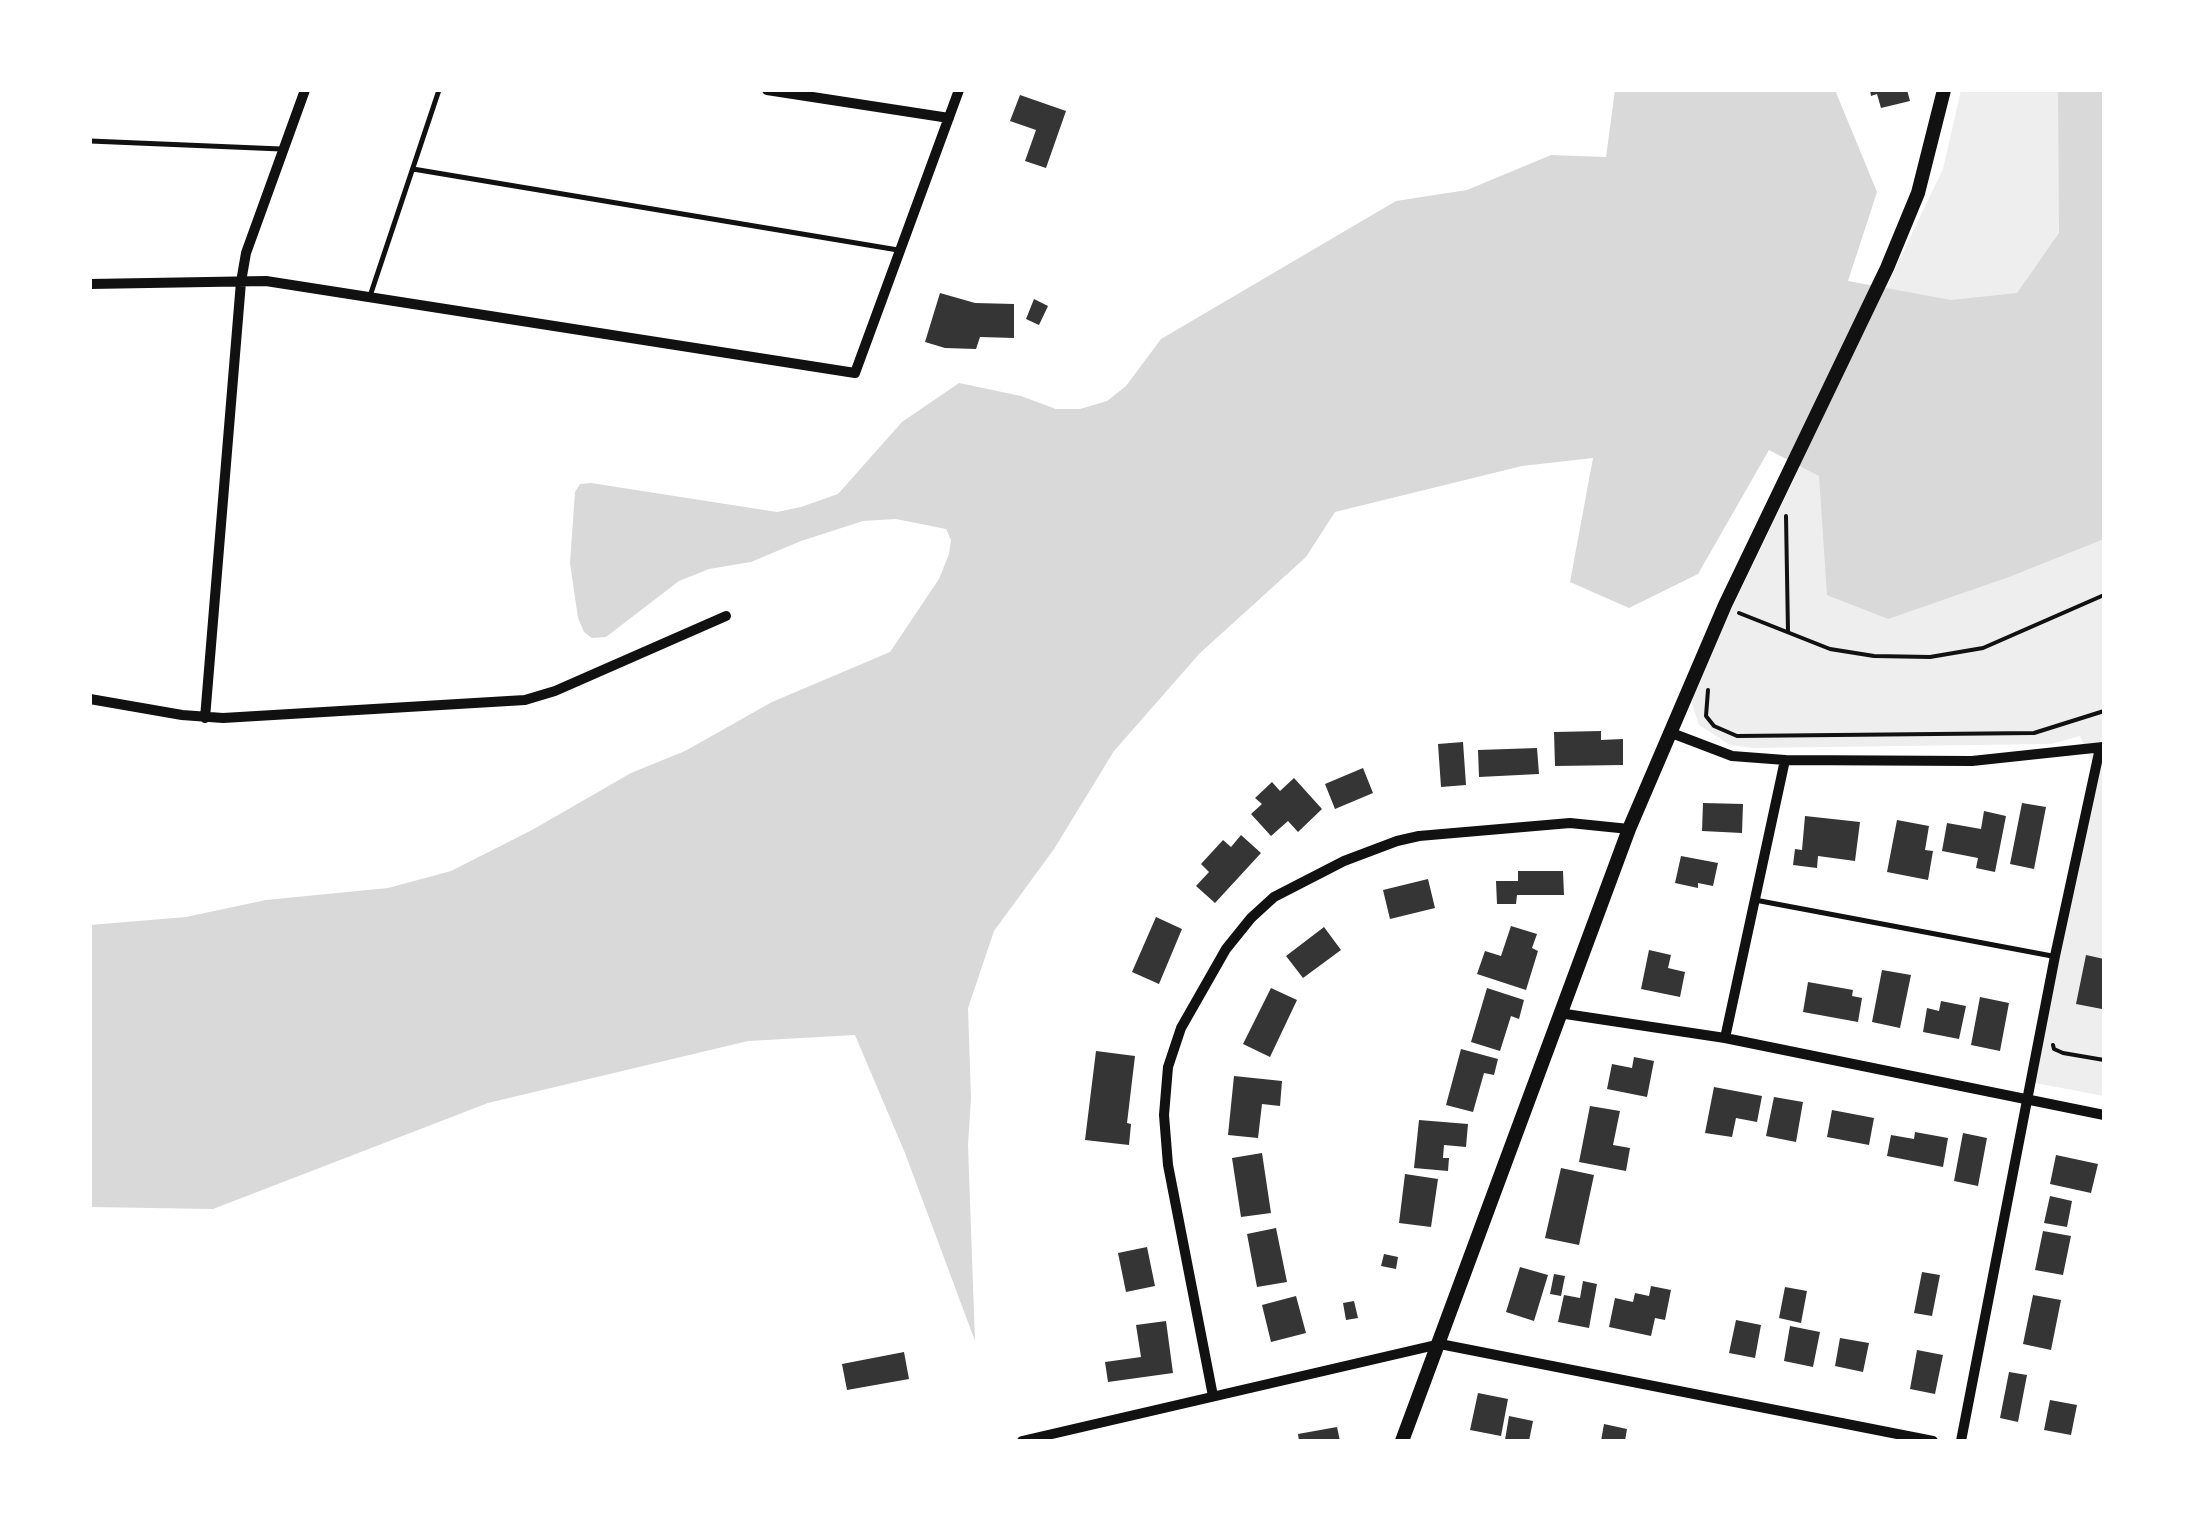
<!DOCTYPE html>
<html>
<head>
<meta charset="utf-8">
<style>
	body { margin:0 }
	#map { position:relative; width:2194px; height:1531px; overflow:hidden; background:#fff; font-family:"Playfair Display",serif }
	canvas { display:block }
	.frame { position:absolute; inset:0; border:92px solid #fff; pointer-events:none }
</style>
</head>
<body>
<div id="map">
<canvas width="2194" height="1531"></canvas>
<div class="frame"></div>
</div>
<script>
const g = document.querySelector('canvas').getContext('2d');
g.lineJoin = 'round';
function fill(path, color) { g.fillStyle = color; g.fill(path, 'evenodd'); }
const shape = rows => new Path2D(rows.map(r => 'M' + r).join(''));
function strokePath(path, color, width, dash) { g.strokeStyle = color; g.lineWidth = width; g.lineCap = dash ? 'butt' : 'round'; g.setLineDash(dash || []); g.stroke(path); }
const green = shape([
	[1961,90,2104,90,2104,1096,2035,1083,2096,771,2080,736,2051,744,1753,748,1730,745,1699,725,1692,704,1694,687,1943,169]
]);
const water = shape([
	[1615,90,1835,90,1877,192,1848,281,1951,300,2017,293,2059,233,2058,90,2104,90,2104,539,2009,577,1888,619,1827,595,1819,476,1769,450,1698,574,1629,608,1570,582,1593,458,1522,466,1335,512,1306,557,1200,653,1114,751,1054,849,994,931,968,1008,971,1099,968,1145,975,1341,905,1153,855,1035,748,1041,488,1103,213,1209,90,1207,90,925,186,917,266,900,388,888,451,871,532,830,631,773,685,751,772,702,890,652,939,579,949,554,951,540,946,529,896,519,863,521,801,541,751,562,709,569,679,581,606,637,592,638,584,632,578,618,570,563,575,492,580,484,591,483,777,512,801,507,838,494,902,422,959,383,1021,396,1056,409,1080,409,1107,401,1126,386,1161,339,1396,201,1467,190,1551,155,1606,157]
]);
const building = shape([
	[1870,90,1907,90,1910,101,1881,108,1877,94,1871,96],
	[1020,95,1066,111,1046,168,1025,161,1036,130,1010,121],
	[940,293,975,303,1014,304,1014,338,980,337,976,349,945,348,925,342],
	[1034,299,1048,306,1039,325,1026,319],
	[1601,731,1601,740,1623,739,1623,765,1555,766,1554,732],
	[1463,742,1466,785,1441,787,1438,744],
	[1537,748,1539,774,1479,777,1478,750],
	[1363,768,1373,793,1335,809,1325,784],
	[1294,778,1322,809,1298,832,1288,821,1271,836,1251,814,1262,804,1255,798,1272,782,1280,791],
	[1703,803,1743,804,1742,833,1702,831],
	[2022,803,2046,807,2034,869,2010,864],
	[1984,811,2006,816,1995,872,1976,868,1978,858,1942,851,1947,823,1981,829],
	[1805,816,1860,822,1855,861,1818,856,1817,868,1793,865,1795,849,1802,850],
	[1897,820,1929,826,1925,850,1933,851,1928,880,1887,872],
	[1241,835,1261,853,1215,903,1196,886,1209,872,1201,864,1223,840,1231,847],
	[1681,856,1718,863,1713,886,1698,883,1698,888,1675,883],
	[1518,871,1563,871,1564,895,1517,895,1516,904,1497,904,1496,881,1518,881],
	[1428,879,1435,908,1390,919,1383,890],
	[1156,917,1182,929,1159,984,1132,972],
	[1511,926,1537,934,1532,948,1538,951,1526,990,1477,974,1485,951,1501,956],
	[1324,927,1341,950,1303,978,1286,956],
	[1649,950,1671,955,1668,968,1685,972,1680,997,1641,989],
	[2086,955,2104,959,2102,1009,2076,1004],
	[1882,970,1911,975,1900,1028,1872,1022],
	[1808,982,1853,990,1852,996,1862,998,1858,1022,1803,1012],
	[1271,988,1297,1000,1270,1057,1243,1044],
	[1487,988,1524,1000,1519,1019,1511,1016,1500,1051,1471,1042],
	[1980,997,2009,1003,2000,1051,1971,1045],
	[1941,1001,1966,1006,1959,1039,1923,1032,1927,1008,1939,1011],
	[1461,1049,1498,1059,1494,1075,1484,1073,1473,1112,1446,1105],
	[1096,1051,1135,1056,1127,1123,1131,1124,1129,1145,1085,1140],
	[1634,1057,1654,1061,1647,1097,1607,1089,1612,1064,1632,1068],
	[1234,1076,1282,1081,1280,1106,1262,1104,1258,1138,1228,1135],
	[1714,1087,1762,1096,1757,1122,1736,1118,1732,1137,1705,1133],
	[1774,1097,1803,1102,1796,1142,1766,1136],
	[1590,1106,1620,1111,1613,1145,1630,1148,1626,1171,1579,1162],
	[1832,1110,1874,1118,1869,1145,1827,1137],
	[1419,1120,1468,1124,1466,1147,1444,1145,1443,1158,1449,1158,1448,1171,1414,1168],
	[1915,1132,1948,1138,1943,1167,1887,1156,1891,1135,1914,1139],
	[1963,1133,1987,1138,1978,1186,1954,1181],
	[1262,1153,1271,1213,1241,1217,1232,1158],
	[2056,1155,2098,1164,2091,1193,2050,1184],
	[1561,1168,1594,1175,1579,1245,1545,1238],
	[1405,1174,1438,1179,1431,1227,1399,1223],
	[2050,1196,2072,1201,2067,1227,2044,1223],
	[1276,1228,1287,1282,1257,1287,1247,1234],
	[2043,1231,2071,1236,2063,1275,2035,1270],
	[1147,1247,1155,1286,1126,1292,1118,1253],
	[1384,1254,1398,1257,1396,1269,1381,1266],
	[1520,1267,1548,1275,1534,1321,1506,1312],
	[1922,1272,1940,1275,1932,1316,1914,1313],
	[1554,1274,1565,1276,1561,1296,1550,1294],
	[1583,1281,1597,1284,1589,1328,1558,1322,1564,1295,1580,1298],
	[1651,1286,1671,1290,1665,1320,1655,1318,1651,1336,1609,1327,1615,1298,1633,1302,1635,1293,1649,1296],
	[1785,1287,1807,1291,1801,1323,1779,1318],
	[2033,1295,2061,1300,2051,1350,2023,1344],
	[1296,1296,1306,1333,1271,1342,1262,1305],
	[1354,1301,1358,1318,1346,1320,1343,1303],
	[1736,1320,1761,1325,1755,1358,1729,1353],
	[1166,1321,1173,1373,1108,1382,1105,1362,1141,1357,1136,1325],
	[1790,1326,1820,1332,1813,1367,1784,1361],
	[1840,1338,1869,1343,1863,1372,1835,1366],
	[1917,1350,1943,1355,1935,1394,1910,1389],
	[904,1352,909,1379,847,1390,842,1364],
	[2009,1372,2027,1375,2018,1422,2000,1418],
	[1478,1393,1508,1399,1501,1436,1470,1430],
	[2050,1400,2077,1405,2071,1435,2044,1430],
	[1509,1416,1533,1421,1529,1441,1505,1440],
	[1604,1424,1627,1429,1625,1441,1601,1441],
	[1337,1427,1340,1441,1299,1441,1298,1434]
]);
const path = shape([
	[1786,516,1788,632],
	[1739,613,1830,649,1874,656,1930,657,1983,648,2104,595],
	[1708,690,1706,716,1714,726,1737,736,2034,733,2104,711],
	[2053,1045,2054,1049,2063,1053,2104,1060]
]);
const service = shape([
	[90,141,281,149],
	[413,169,898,250],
	[370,296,439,90],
	[1755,900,2052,956]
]);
const minor = shape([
	[767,90,949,118],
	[90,284,266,281,855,373,959,90],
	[90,699,182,715,223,718,525,700,555,691,726,616],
	[205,718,241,282,246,253,305,90],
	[1669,732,1732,756,1785,760,1972,761,2103,747],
	[1559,1013,1725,1038,2104,1115],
	[1725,1038,1785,760],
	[1213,1396,1168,1165,1164,1115,1168,1067,1181,1028,1226,949,1251,918,1274,897,1344,861,1397,841,1419,836,1570,823,1629,829],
	[1022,1441,1440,1344,1933,1441],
	[1961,1441,2055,956,2100,748]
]);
const tertiary = shape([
	[1402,1441,1629,829,1725,605,1887,268,1918,193,1944,90]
]);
fill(green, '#eee');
fill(water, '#d9d9d9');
fill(building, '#353535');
strokePath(path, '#111', 4);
strokePath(service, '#111', 5);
strokePath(minor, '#111', 10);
strokePath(tertiary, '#111', 14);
</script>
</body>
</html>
